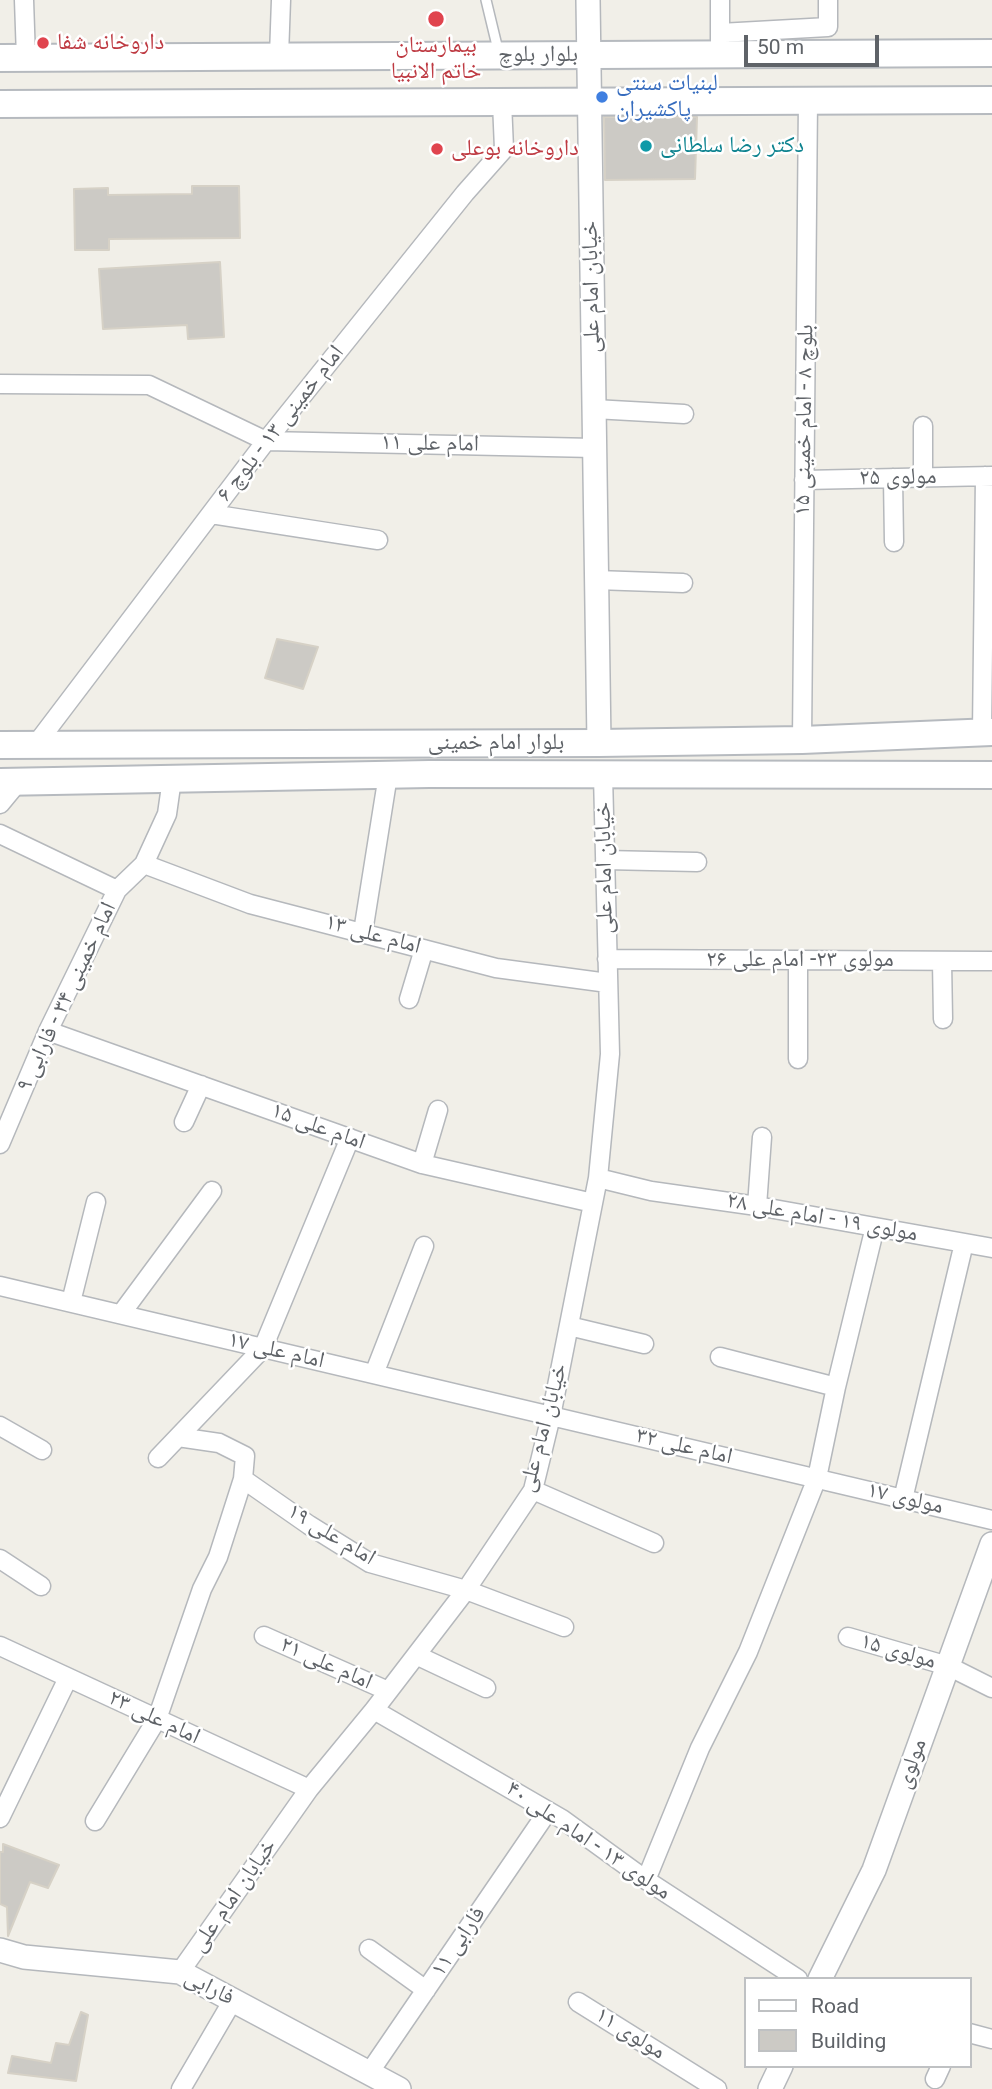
<!DOCTYPE html>
<html>
<head>
<meta charset="utf-8">
<style>
	body { margin:0 }
	#map { position:relative; width:992px; height:2089px; overflow:hidden; background:#f1efe8; font-family:Roboto,sans-serif }
	canvas { display:block }
	.legend { position:absolute; left:744px; top:1977px; width:228px; height:91px; box-sizing:border-box; background:#fff; border:2px solid #bfc1c3; margin:0; padding:9px 12px; list-style:none; font-size:21px; color:#5f6368 }
	.legend li { display:flex; align-items:center; gap:14px; height:35px }
	.legend b { width:35px; border:2px solid #bfc1c3 }
	.scale { position:absolute; left:744px; top:35px; width:135px; height:32px; box-sizing:border-box; border:4px solid #5f6368; border-top:0; padding-left:9px; font-size:21px; line-height:24px; white-space:nowrap; color:#5f6368; -webkit-text-stroke:5px #fff; paint-order:stroke }
</style>
</head>
<body>
<div id="map">
<canvas width="992" height="2089"></canvas>
<ul class="legend">
<li><b style="height:9px;background:#fff"></b>Road</li>
<li><b style="height:19px;background:#cccac5"></b>Building</li>
</ul>
<div class="scale">50 m</div>
</div>
<script>
const g = document.querySelector('canvas').getContext('2d');
g.lineJoin = 'round';
function fill(path, color) { g.fillStyle = color; g.fill(path, 'evenodd'); }
const shape = rows => new Path2D(rows.map(r => 'M' + r).join(''));
function strokePath(path, color, width, dash) { g.strokeStyle = color; g.lineWidth = width; g.lineCap = dash ? 'butt' : 'round'; g.setLineDash(dash || []); g.stroke(path); }
function drawText(font, color, halo, rows, align = 'center') {
  g.font = font + ' Roboto,"Noto Naskh Arabic",sans-serif'; g.lineWidth = 5; g.setLineDash([]); g.textBaseline = 'middle'; g.strokeStyle = halo; g.fillStyle = color; for (const [text, x, y, turn = 0] of rows) {
    g.save(); g.translate(x, y); g.rotate((+turn || 0) * Math.PI / 180); g.textAlign = isNaN(turn) ? turn : align; if (halo) g.strokeText(text, 0, 0); g.fillText(text, 0, 0); g.restore();
  }
}
const building = shape([
	[604,117,697,117,695,179,605,180,604,117],
	[192,186,239,186,240,238,109,239,109,250,75,250,74,189,108,188,108,195,192,194,192,186],
	[220,262,224,337,188,339,187,325,103,329,99,269,220,262],
	[277,639,318,647,303,689,265,678,277,639],
	[3,1844,59,1865,48,1888,30,1882,8,1936,7,1907,0,1904,0,1852,3,1852,3,1844],
	[81,2012,88,2015,76,2081,8,2073,12,2056,51,2063,56,2043,69,2045,81,2012]
]);
const service = shape([
	[486,0,499,54]
]);
const minor = shape([
	[24,0,26,58],
	[720,33,828,27,828,0],
	[720,44,720,0],
	[279,56,281,0],
	[0,384,149,385,266,441,594,448],
	[594,409,684,414],
	[923,426,923,477],
	[893,478,894,542],
	[804,480,992,476],
	[211,514,378,540],
	[596,580,683,583],
	[982,732,985,476],
	[802,740,808,100],
	[37,743,266,441,465,193,504,149,502,102],
	[0,804,19,781],
	[0,834,117,890],
	[605,860,697,862],
	[144,864,250,904,496,968,608,983],
	[363,932,388,775],
	[607,959,992,961],
	[942,961,943,1019],
	[409,999,424,949],
	[48,1031,422,1164,593,1203],
	[798,1059,798,960],
	[184,1122,201,1085],
	[0,1144,48,1031,117,890,144,864,167,814,172,779],
	[422,1164,438,1110],
	[598,1178,651,1191,757,1206,992,1248],
	[757,1206,762,1137],
	[0,1286,992,1520],
	[71,1302,96,1202],
	[121,1314,212,1191],
	[569,1326,644,1344],
	[720,1357,836,1387],
	[374,1374,424,1246],
	[0,1426,42,1450],
	[158,1458,263,1348,350,1138],
	[243,1479,309,1525,370,1563,466,1590,564,1627],
	[533,1490,654,1543],
	[903,1499,964,1243],
	[0,1559,41,1586],
	[264,1636,388,1691],
	[848,1637,948,1666,992,1688],
	[0,1646,309,1789],
	[416,1655,486,1688],
	[374,1710,562,1819,646,1880,798,1979],
	[0,1818,68,1678],
	[95,1821,157,1719,202,1589,218,1557,243,1479,245,1456,219,1443,178,1437],
	[646,1880,700,1748,748,1652,817,1478,836,1387,875,1227],
	[369,1949,426,1990],
	[180,1972,309,1789,374,1710,466,1590,533,1490,551,1416,598,1178,610,1054,603,775],
	[578,2002,717,2089],
	[969,2033,992,2039],
	[369,2073,548,1811],
	[935,2079,941,2066],
	[181,2089,233,2000]
]);
const tertiary = shape([
	[588,0,599,743],
	[0,1950,24,1957,180,1972,399,2089],
	[820,1979,874,1870,992,1544],
	[770,2089,781,2066]
]);
const secondary = shape([
	[0,58,992,53],
	[0,104,992,100],
	[0,745,599,743,802,740,992,732],
	[0,782,429,774,992,775]
]);
const markers = [
	[436,19,9,"#e0444e"],
	[43,43,7,"#e0444e"],
	[602,97,7,"#3f7fe0"],
	[646,146,7,"#0f9aa8"],
	[437,149,7,"#e0444e"]
];
const healthNames = [
	["داروخانه شفا",57,43],
	["بیمارستان",436,46,"center"],
	["خاتم الانبیا",436,72,"center"],
	["داروخانه بوعلی",451,149]
];
const streetNames = [
	["بلوار بلوچ",538,55],
	["خیابان امام علی",592,287,-91],
	["بلوچ ۸ - امام خمینی ۱۵",805,420,-89],
	["امام خمینی ۱۳ - بلوچ ۶",281,424,-52],
	["امام علی ۱۱",430,444,1],
	["مولوی ۲۵",898,478,-1],
	["بلوار امام خمینی",496,743],
	["خیابان امام علی",605,868,-91],
	["امام علی ۱۳",373,935,15],
	["مولوی ۲۳- امام علی ۲۶",800,960],
	["امام خمینی ۳۴ - فارابی ۹",67,997,-65],
	["امام علی ۱۵",318,1127,20],
	["مولوی ۱۹ - امام علی ۲۸",822,1218,10],
	["امام علی ۱۷",276,1351,13],
	["خیابان امام علی",544,1428,-75],
	["امام علی ۳۲",684,1447,13],
	["مولوی ۱۷",905,1499,13],
	["امام علی ۱۹",331,1535,31],
	["مولوی ۱۵",898,1652,16],
	["امام علی ۲۱",326,1664,24],
	["امام علی ۲۳",154,1718,25],
	["مولوی",912,1764,-70],
	["مولوی ۱۳ - امام علی ۴۰",588,1841,34],
	["خیابان امام علی",234,1896,-55],
	["فارابی ۱۱",459,1942,-56],
	["فارابی",209,1988,27],
	["مولوی ۱۱",630,2034,32]
];
const shopNames = [
	["لبنیات سنتی",616,84],
	["پاکشیران",616,110]
];
const cultureNames = [
	["دکتر رضا سلطانی",660,146]
];
fill(building, '#cccac5');
strokePath(building, '#d6d1c6', 2);
strokePath(service, '#b5b8bc', 12);
strokePath(minor, '#b5b8bc', 21);
strokePath(tertiary, '#b5b8bc', 26);
strokePath(secondary, '#b6babf', 30);
strokePath(service, '#fff', 9);
strokePath(minor, '#fff', 18);
strokePath(tertiary, '#fff', 23);
strokePath(secondary, '#fff', 26);
for (const [x, y, r, color] of markers) { const dot = new Path2D(); dot.arc(x, y, r, 0, 2 * Math.PI); g.fillStyle = color; g.fill(dot); strokePath(dot, '#fff', 2.5); }
drawText('23px', '#be3a42', '#fff', healthNames, 'left');
drawText('23px', '#5f6368', '#fff', streetNames);
drawText('23px', '#366cbe', '#fff', shopNames, 'left');
drawText('23px', '#0d838f', '#fff', cultureNames, 'left');
</script>
</body>
</html>
